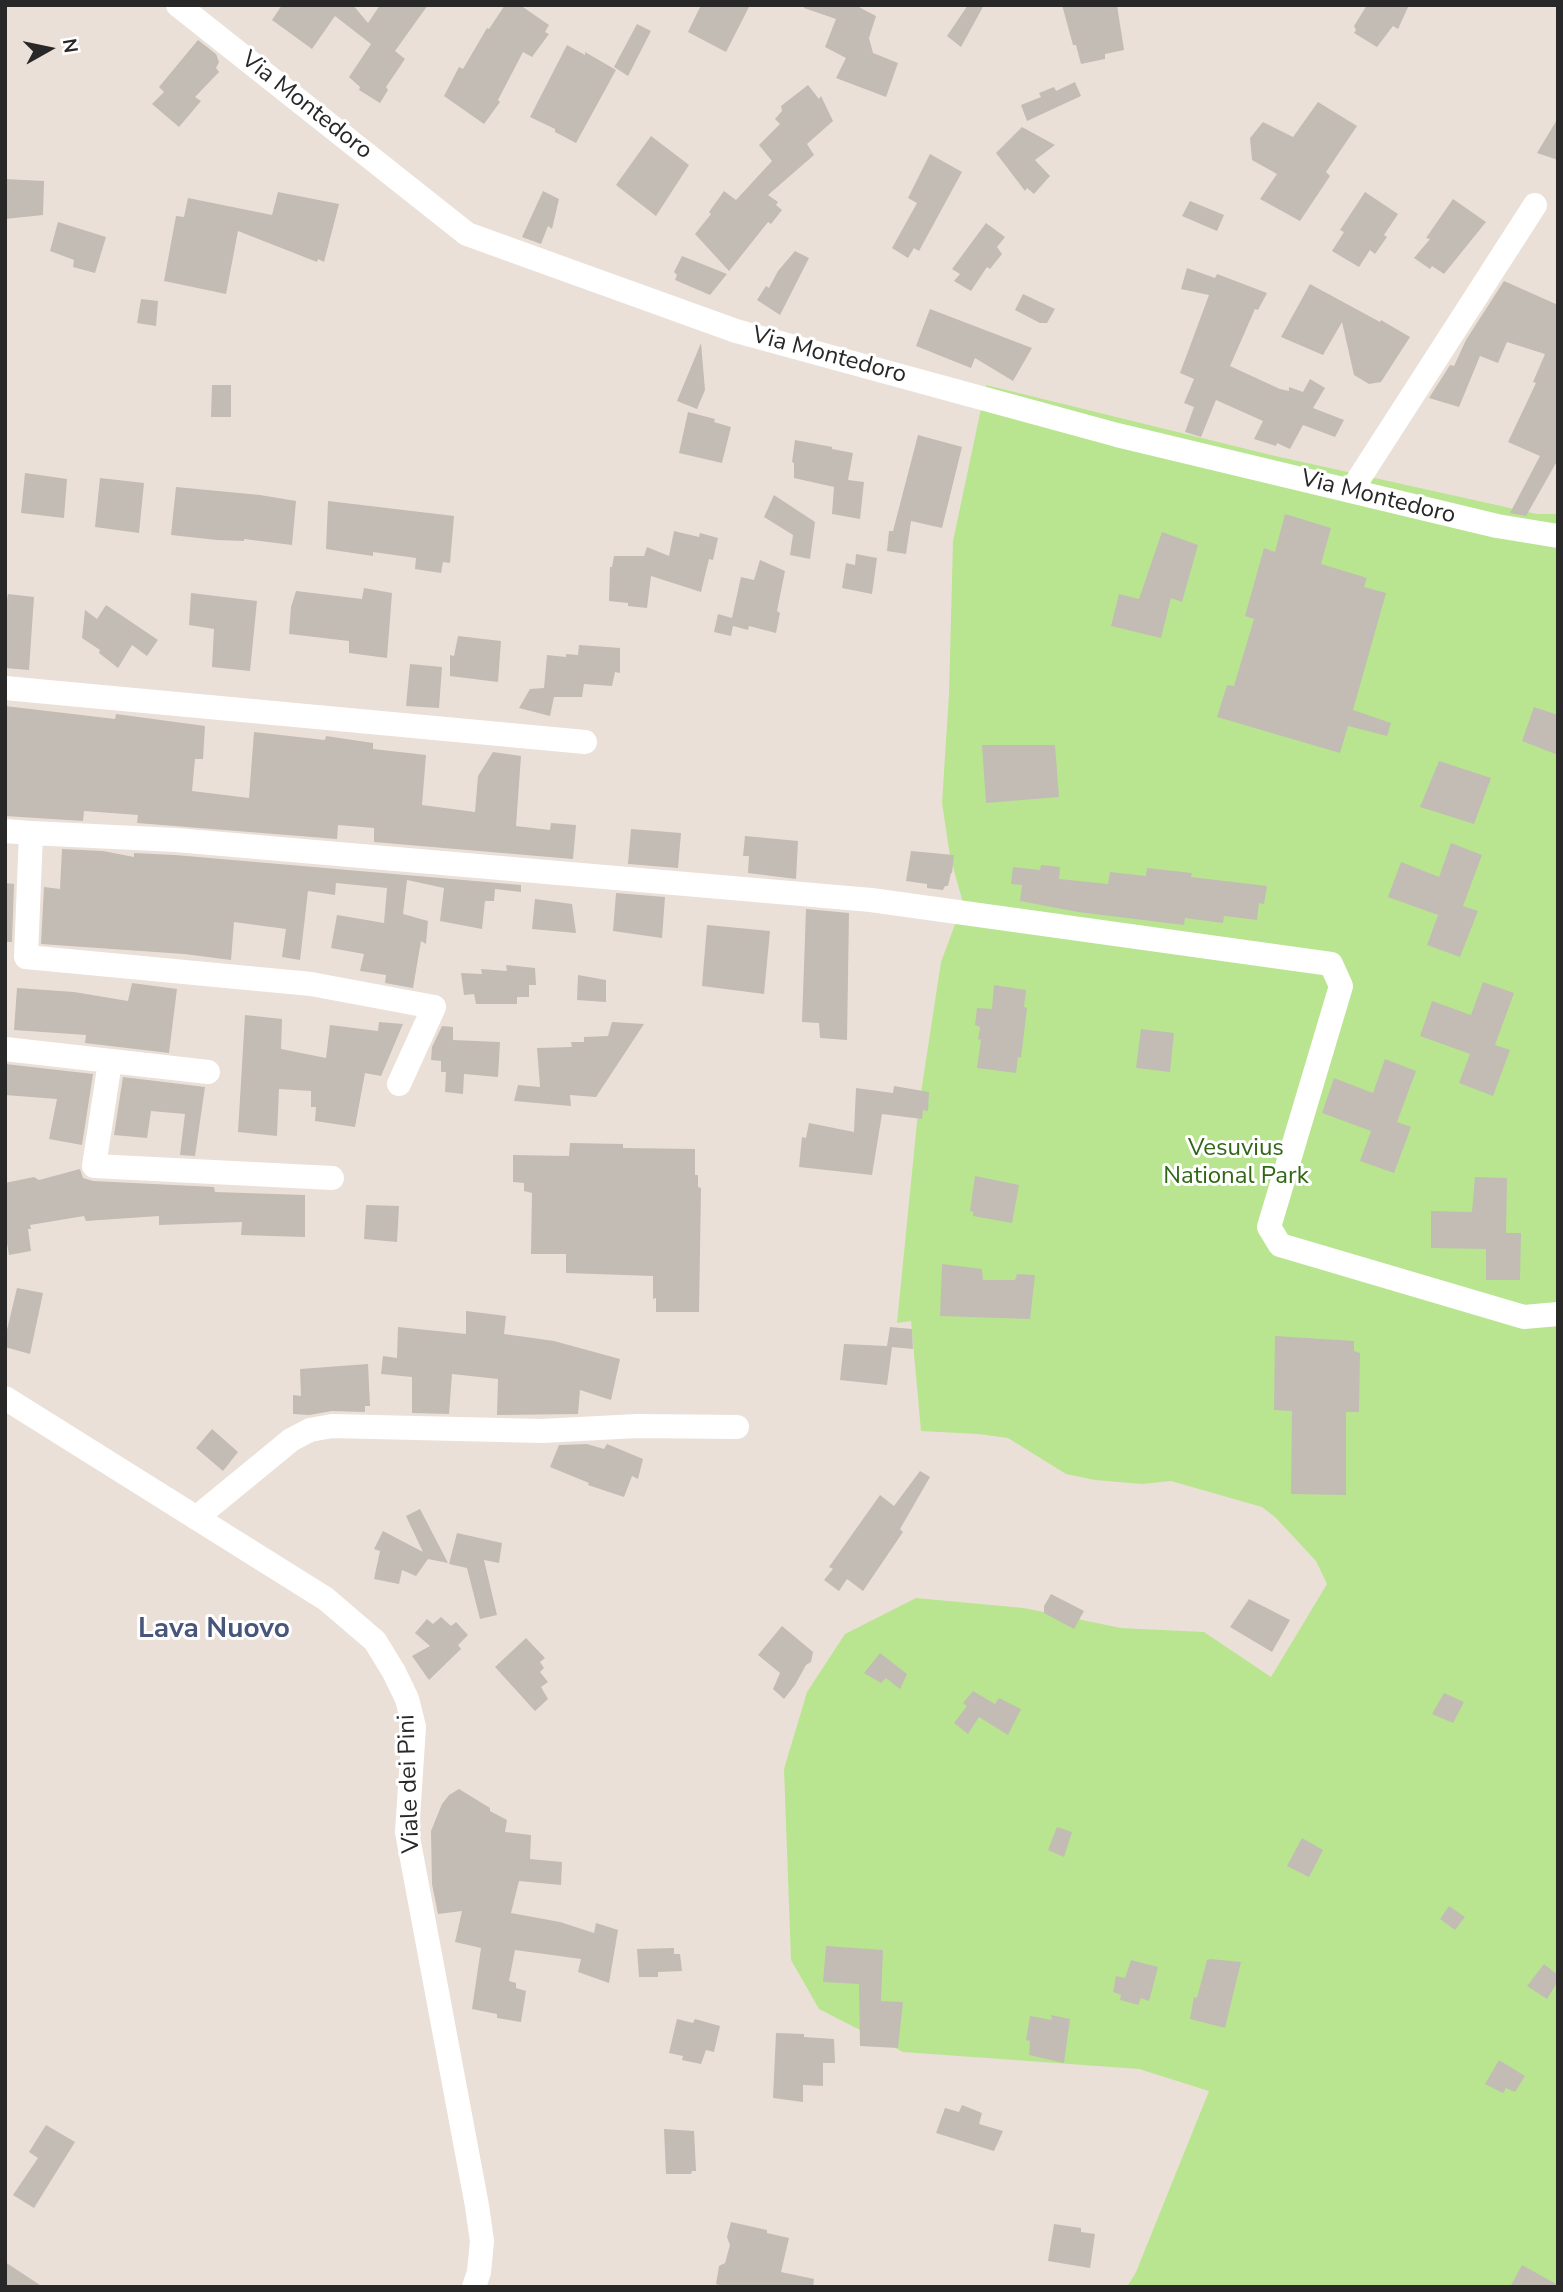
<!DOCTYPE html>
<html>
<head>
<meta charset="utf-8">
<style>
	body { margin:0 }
	#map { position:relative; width:1563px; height:2292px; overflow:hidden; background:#ebe0d8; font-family:"Nunito Sans",sans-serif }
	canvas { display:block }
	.frame { position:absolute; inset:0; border:7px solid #282828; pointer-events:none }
	.north { position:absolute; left:14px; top:14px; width:70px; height:70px; -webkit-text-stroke:5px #fff; paint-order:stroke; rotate:81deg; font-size:19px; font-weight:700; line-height:28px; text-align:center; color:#282828 }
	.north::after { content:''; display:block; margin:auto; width:24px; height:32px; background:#282828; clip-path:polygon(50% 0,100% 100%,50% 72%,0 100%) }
</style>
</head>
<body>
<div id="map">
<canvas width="1563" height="2292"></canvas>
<div class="frame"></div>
<div class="north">N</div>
</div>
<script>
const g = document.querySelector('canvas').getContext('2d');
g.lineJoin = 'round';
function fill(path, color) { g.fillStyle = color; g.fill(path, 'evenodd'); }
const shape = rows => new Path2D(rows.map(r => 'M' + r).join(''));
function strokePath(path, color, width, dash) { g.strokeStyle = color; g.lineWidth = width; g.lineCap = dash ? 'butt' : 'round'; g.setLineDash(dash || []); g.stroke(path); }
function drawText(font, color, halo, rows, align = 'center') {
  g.font = font + ' "Nunito Sans",sans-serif'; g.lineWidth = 6; g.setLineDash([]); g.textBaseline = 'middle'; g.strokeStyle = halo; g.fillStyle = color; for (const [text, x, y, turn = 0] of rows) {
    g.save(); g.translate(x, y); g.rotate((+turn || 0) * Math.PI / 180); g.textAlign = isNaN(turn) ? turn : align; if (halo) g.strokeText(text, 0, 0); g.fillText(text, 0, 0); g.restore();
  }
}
const green = shape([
	[986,385,1271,455,1537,514,1558,514,1558,2287,1127,2287,1136,2272,1209,2091,1139,2069,903,2052,819,2009,791,1960,784,1769,807,1692,845,1634,916,1598,1024,1608,1121,1628,1204,1632,1271,1677,1327,1584,1316,1561,1276,1518,1262,1507,1171,1481,1142,1484,1095,1480,1066,1474,1008,1438,978,1434,921,1431,911,1321,897,1323,918,1112,941,962,963,903,950,856,942,803,949,694,953,541]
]);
const building = shape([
	[282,5,353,5,368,23,380,5,428,5,395,51,405,59,386,87,388,90,380,103,359,90,360,87,349,77,371,44,335,16,312,49,272,20],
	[505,5,520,5,549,25,545,32,549,34,532,57,523,52,498,100,500,102,484,124,444,96,459,67,463,69,487,28,489,29],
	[701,5,750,5,726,52,688,32],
	[805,5,855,5,876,16,869,38,873,53,898,63,886,97,836,78,846,58,825,47,836,19,804,8],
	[968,5,984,5,961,47,947,36],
	[1062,5,1117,5,1124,50,1105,54,1105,59,1081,64,1076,45,1073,45],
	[1367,5,1409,5,1398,29,1393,26,1377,47,1354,33,1356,30,1354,26],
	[637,24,651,31,628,76,614,67],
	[198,40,216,54,219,62,216,68,219,72,195,97,201,101,179,127,152,104,164,92,159,87],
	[567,45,585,55,585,52,616,70,576,143,555,132,555,129,530,117],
	[1075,82,1081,96,1027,121,1021,105,1041,97,1039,93,1054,87,1056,91],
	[808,85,819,99,821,96,833,121,807,144,814,155,768,195,778,202,776,205,782,210,771,224,768,222,729,271,695,234,711,214,709,212,724,191,736,200,772,161,759,145,780,124,775,119,782,111,781,106],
	[1318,102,1357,126,1326,172,1330,176,1300,221,1260,199,1277,174,1252,160,1250,138,1263,122,1293,137],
	[1558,118,1558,160,1537,153],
	[1022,127,1055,145,1035,160,1050,176,1034,194,1027,188,1025,191,996,153],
	[651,136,689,165,656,216,616,185],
	[930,154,962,172,919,251,914,248,908,258,892,248,917,203,908,198],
	[5,179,44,181,43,215,5,219],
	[543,191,559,199,552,229,548,226,541,244,522,237],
	[278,192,339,204,324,262,318,259,317,262,238,231,226,294,164,281,176,216,184,217,188,198,272,215],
	[1365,192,1398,214,1384,235,1387,237,1375,254,1370,250,1359,267,1332,251,1344,232,1340,230],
	[1453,199,1486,222,1444,274,1432,266,1430,269,1414,258,1430,239,1426,238],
	[1190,201,1224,215,1217,231,1182,216],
	[58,222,106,237,95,273,73,267,74,260,50,251],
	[986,223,1005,237,997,247,1002,254,990,269,987,267,971,291,954,281,960,274,952,269],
	[795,251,809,258,780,315,757,300,766,286,769,288,778,271],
	[682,256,727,274,710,295,675,280,677,275,674,272],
	[1187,268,1215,278,1217,274,1267,293,1258,310,1255,309,1230,366,1280,389,1289,391,1289,387,1303,392,1310,379,1325,388,1313,408,1344,420,1335,437,1303,425,1290,449,1277,443,1276,446,1254,439,1263,421,1216,400,1201,437,1185,432,1194,407,1184,403,1194,379,1180,373,1209,295,1181,289],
	[1504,281,1558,305,1558,464,1556,463,1526,516,1510,513,1540,456,1508,442,1536,383,1533,382,1545,354,1507,342,1498,363,1480,356,1459,407,1429,398,1450,365,1454,366,1466,340],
	[1310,284,1380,322,1381,320,1410,337,1381,382,1369,384,1354,375,1342,322,1323,355,1281,337],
	[1023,294,1055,309,1047,323,1040,323,1015,310],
	[141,299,158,301,156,326,137,323],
	[930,309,1032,348,1013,381,975,358,971,368,916,346],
	[701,343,705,390,697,409,677,401],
	[212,385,231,385,231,417,211,417],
	[688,412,715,419,714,422,731,427,722,463,679,453],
	[918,435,962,447,942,528,911,521,906,554,887,551,889,531,893,531],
	[795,440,832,447,832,449,853,453,848,480,864,482,860,519,832,514,834,487,794,478,794,463,792,462],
	[25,473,67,479,64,518,21,513],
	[100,478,144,483,139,533,95,527],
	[176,487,260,495,296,501,292,545,244,539,244,541,217,540,171,535],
	[774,495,815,522,810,559,790,555,793,535,764,517],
	[328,501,454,516,450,563,443,562,441,573,415,569,416,558,373,552,373,556,326,549],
	[1285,514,1331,528,1321,564,1367,578,1364,587,1386,593,1353,710,1391,723,1387,736,1348,726,1340,753,1217,717,1227,685,1234,686,1254,619,1245,616,1264,548,1275,552],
	[674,531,699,537,700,533,718,538,713,560,709,559,701,592,651,576,647,608,628,606,628,603,609,601,610,567,612,567,614,556,644,556,647,547,669,556],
	[1162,532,1198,545,1182,602,1171,598,1161,638,1111,626,1119,594,1139,599],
	[856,554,877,558,872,594,842,588,846,563,855,565],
	[760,560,785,571,777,611,780,613,776,633,749,626,748,630,733,626,731,636,714,632,718,614,732,618,741,577,754,580],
	[364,588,392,593,387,658,349,653,349,641,289,634,291,607,296,591,362,599],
	[191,593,257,601,250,671,212,667,214,629,189,625],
	[8,594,34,597,29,670,5,668,5,611],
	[106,605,158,640,147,656,132,645,118,668,99,653,100,650,82,638,85,610,97,619],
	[458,636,501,641,498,682,450,676,450,655,454,656],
	[579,645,620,648,620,673,615,672,612,686,584,684,582,697,554,697,550,716,519,708,530,689,544,688,547,655,566,657,566,654,578,655],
	[410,664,442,667,439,708,406,706],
	[5,706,115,719,116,714,205,726,203,759,195,759,192,791,249,798,254,732,325,740,326,736,373,743,373,749,426,755,422,805,475,812,478,776,493,752,521,756,516,826,550,830,551,823,576,825,573,859,374,842,374,828,338,825,337,839,137,823,138,815,84,811,83,821,5,816],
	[1534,707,1558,715,1558,755,1522,741],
	[982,745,1055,745,1059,797,986,803],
	[1439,761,1491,778,1474,824,1420,807],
	[631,829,681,833,678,868,628,864],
	[745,836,798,841,796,879,748,873,749,856,743,856],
	[1451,843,1482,855,1463,906,1478,911,1460,957,1427,945,1438,915,1388,897,1401,862,1439,877],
	[62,849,103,851,134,857,134,853,175,855,521,885,521,892,495,889,494,901,485,901,482,929,440,921,444,888,407,880,403,914,428,921,426,944,421,941,413,988,385,983,386,975,360,971,364,954,331,948,337,915,384,923,387,888,336,883,335,895,308,891,300,960,282,957,286,929,234,922,231,960,184,954,41,944,44,887,60,889],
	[911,851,954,855,952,873,951,873,948,886,945,886,943,890,927,888,927,884,906,881],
	[1041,865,1060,867,1059,879,1108,884,1110,872,1146,876,1147,868,1192,873,1191,877,1267,886,1264,904,1259,903,1257,920,1224,916,1223,923,1185,918,1184,925,1078,912,1020,901,1022,885,1011,884,1013,867,1040,870],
	[5,883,14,884,12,942,5,942],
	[616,893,665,897,662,938,613,931],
	[535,899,572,904,576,933,532,929],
	[806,909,849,913,847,1040,820,1038,819,1023,802,1022],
	[707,925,770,931,764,994,702,986],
	[506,965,535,968,536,985,529,985,529,997,517,997,517,1004,476,1004,474,994,464,995,461,973,482,974,481,969,507,971],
	[578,975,606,980,606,1002,577,1000],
	[1483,982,1514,993,1495,1045,1510,1050,1493,1096,1459,1083,1470,1054,1420,1036,1432,1001,1471,1015],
	[132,983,177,989,169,1053,85,1043,86,1035,14,1030,17,988,74,992,128,1001],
	[994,985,1026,990,1024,1007,1027,1008,1021,1058,1018,1057,1016,1073,977,1068,981,1040,978,1039,980,1027,975,1025,977,1008,992,1009],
	[245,1015,282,1019,281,1049,326,1058,330,1025,378,1031,379,1022,403,1024,381,1076,365,1073,355,1127,315,1121,316,1107,311,1107,311,1091,279,1089,277,1136,238,1132],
	[612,1022,644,1024,596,1097,570,1095,571,1106,514,1101,518,1085,540,1087,537,1048,572,1047,571,1042,584,1042,584,1037,608,1036],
	[442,1026,453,1027,453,1040,500,1042,498,1077,464,1074,463,1094,445,1092,446,1072,441,1072,441,1061,431,1060,432,1047],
	[1141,1029,1174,1033,1170,1072,1136,1068],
	[1385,1059,1416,1071,1397,1122,1411,1127,1394,1173,1360,1161,1371,1131,1322,1113,1334,1078,1373,1093],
	[5,1064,93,1074,82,1145,49,1139,57,1099,5,1095],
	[123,1077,205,1087,195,1156,180,1155,185,1114,151,1111,147,1138,114,1135],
	[894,1086,929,1092,928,1111,923,1110,922,1119,882,1114,872,1175,799,1167,802,1137,806,1138,809,1123,854,1132,856,1088,893,1093],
	[570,1143,623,1144,623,1148,695,1149,695,1175,698,1175,698,1187,701,1188,699,1312,656,1312,656,1298,653,1299,653,1276,566,1273,566,1254,531,1254,532,1193,524,1191,524,1183,513,1182,513,1155,569,1156],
	[80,1169,83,1178,93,1181,214,1187,215,1192,305,1195,305,1237,241,1235,242,1222,159,1225,159,1216,86,1221,84,1216,30,1225,31,1229,28,1229,31,1251,9,1255,5,1231,5,1183,34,1177,39,1180],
	[975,1176,1019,1185,1012,1223,973,1216,973,1212,970,1211],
	[1475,1177,1507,1178,1506,1233,1521,1233,1520,1280,1486,1280,1486,1249,1431,1248,1431,1211,1472,1212],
	[366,1205,399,1206,397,1242,364,1239],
	[942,1264,982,1269,983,1280,1015,1280,1017,1274,1035,1275,1030,1319,940,1316],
	[17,1288,43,1293,30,1354,5,1347,5,1338],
	[466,1311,506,1316,504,1334,554,1341,620,1359,611,1400,580,1390,578,1414,497,1415,498,1379,452,1374,449,1414,412,1413,412,1377,381,1374,383,1356,397,1358,398,1327,466,1334],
	[890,1327,912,1329,913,1349,892,1347,887,1385,840,1380,844,1344,887,1346],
	[1275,1336,1354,1341,1354,1351,1360,1353,1359,1412,1346,1412,1346,1495,1291,1494,1292,1411,1274,1410],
	[368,1364,370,1406,365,1406,365,1412,332,1411,309,1415,293,1414,293,1395,301,1396,300,1369],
	[212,1429,238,1452,223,1471,196,1448],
	[587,1444,604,1449,607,1444,643,1459,638,1479,632,1476,624,1497,588,1485,589,1483,550,1467,559,1445],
	[920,1471,930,1477,900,1529,903,1532,863,1591,847,1579,839,1591,824,1580,833,1569,829,1567,880,1495,894,1506],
	[420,1509,448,1563,428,1559,416,1576,402,1570,399,1584,374,1579,380,1551,374,1549,383,1531,423,1552,406,1516],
	[457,1533,502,1543,499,1563,484,1560,497,1615,480,1619,467,1568,449,1564],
	[1051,1594,1084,1611,1074,1629,1044,1613,1044,1606],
	[1249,1599,1290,1620,1272,1652,1230,1627],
	[441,1617,451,1626,456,1622,468,1635,458,1645,461,1649,429,1680,412,1656,430,1646,415,1633,427,1619,433,1624],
	[782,1626,813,1652,811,1662,806,1665,795,1685,784,1699,773,1689,780,1673,758,1655],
	[526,1638,545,1658,540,1662,544,1668,540,1672,548,1682,541,1687,548,1699,535,1711,495,1667],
	[880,1653,907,1674,900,1689,886,1678,881,1683,864,1673],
	[973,1691,995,1704,999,1698,1021,1709,1008,1735,979,1717,968,1734,954,1723,967,1706,963,1703],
	[1444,1693,1464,1702,1453,1723,1432,1714],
	[459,1789,490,1808,490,1811,507,1820,505,1832,531,1835,530,1859,562,1862,561,1885,519,1881,511,1913,560,1922,594,1933,596,1923,618,1930,609,1983,578,1972,581,1959,515,1950,509,1981,516,1983,516,1988,526,1991,521,2022,497,2018,497,2014,472,2009,481,1948,455,1942,462,1911,438,1914,432,1884,431,1831,442,1804,449,1795],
	[1057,1827,1072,1832,1064,1857,1048,1850],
	[1302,1838,1323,1850,1309,1877,1287,1866],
	[1449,1906,1465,1917,1455,1930,1440,1919],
	[826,1946,883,1950,881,2001,903,2002,898,2048,860,2046,859,1984,823,1982],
	[674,1948,674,1954,680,1954,682,1971,658,1972,658,1977,639,1977,637,1949],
	[1210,1959,1241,1962,1225,2028,1190,2019,1194,1997,1197,1998,1207,1960],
	[1131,1960,1158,1967,1149,2001,1141,1998,1138,2005,1120,2000,1121,1995,1113,1992,1116,1976,1125,1978],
	[1544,1964,1558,1975,1558,1981,1547,1999,1527,1986],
	[1051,2015,1070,2019,1064,2063,1029,2055,1030,2041,1026,2040,1030,2016,1052,2020],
	[677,2019,693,2023,695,2019,720,2026,714,2052,706,2050,701,2064,682,2060,683,2056,669,2053],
	[776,2033,804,2034,804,2037,834,2039,835,2063,823,2063,823,2086,803,2085,803,2102,773,2098],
	[1499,2060,1525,2076,1515,2092,1506,2088,1503,2093,1485,2084],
	[962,2105,982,2113,979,2124,1003,2131,994,2151,936,2133,945,2108,959,2112],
	[46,2125,75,2142,34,2208,13,2195,38,2158,29,2152],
	[664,2129,694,2131,696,2171,692,2171,691,2174,666,2174],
	[731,2222,767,2230,767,2233,789,2238,781,2272,814,2279,813,2287,726,2287,716,2284,719,2266,725,2263,730,2245,727,2237],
	[1054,2224,1081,2228,1081,2232,1095,2234,1090,2268,1048,2261],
	[5,2262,43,2287,5,2287],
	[1522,2265,1558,2285,1558,2287,1510,2287]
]);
const minor = shape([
	[178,5,467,234,736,331,1117,435,1497,526,1558,536],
	[1351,491,1535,205],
	[5,688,585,742],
	[5,831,31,833],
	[5,1049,208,1072],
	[110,1062,94,1166,332,1178],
	[399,1084,434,1007,311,984,26,957,31,833,176,840,871,900,1331,964,1341,986,1269,1227,1280,1245,1524,1317,1558,1314],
	[5,1398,326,1599,375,1641,394,1672,407,1699,414,1727,407,1832,477,2206,482,2241,479,2272,474,2287],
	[196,1518,291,1440,310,1430,332,1426,542,1431,637,1426,737,1427]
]);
const streetNames = [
	["Via Montedoro",306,106,38],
	["Via Montedoro",829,356,15],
	["Via Montedoro",1378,498,14],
	["Viale dei Pini",410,1784,-92]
];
const parkNames = [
	["Vesuvius",1236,1149],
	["National Park",1236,1177]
];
const quarterNames = [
	["Lava Nuovo",214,1630]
];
fill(green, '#b9e591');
fill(building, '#c2bcb4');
strokePath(minor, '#fff', 24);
drawText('24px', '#282828', '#fff', streetNames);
drawText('24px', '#316616', '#fff', parkNames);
drawText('bold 28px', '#47567a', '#fff', quarterNames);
</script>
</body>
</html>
